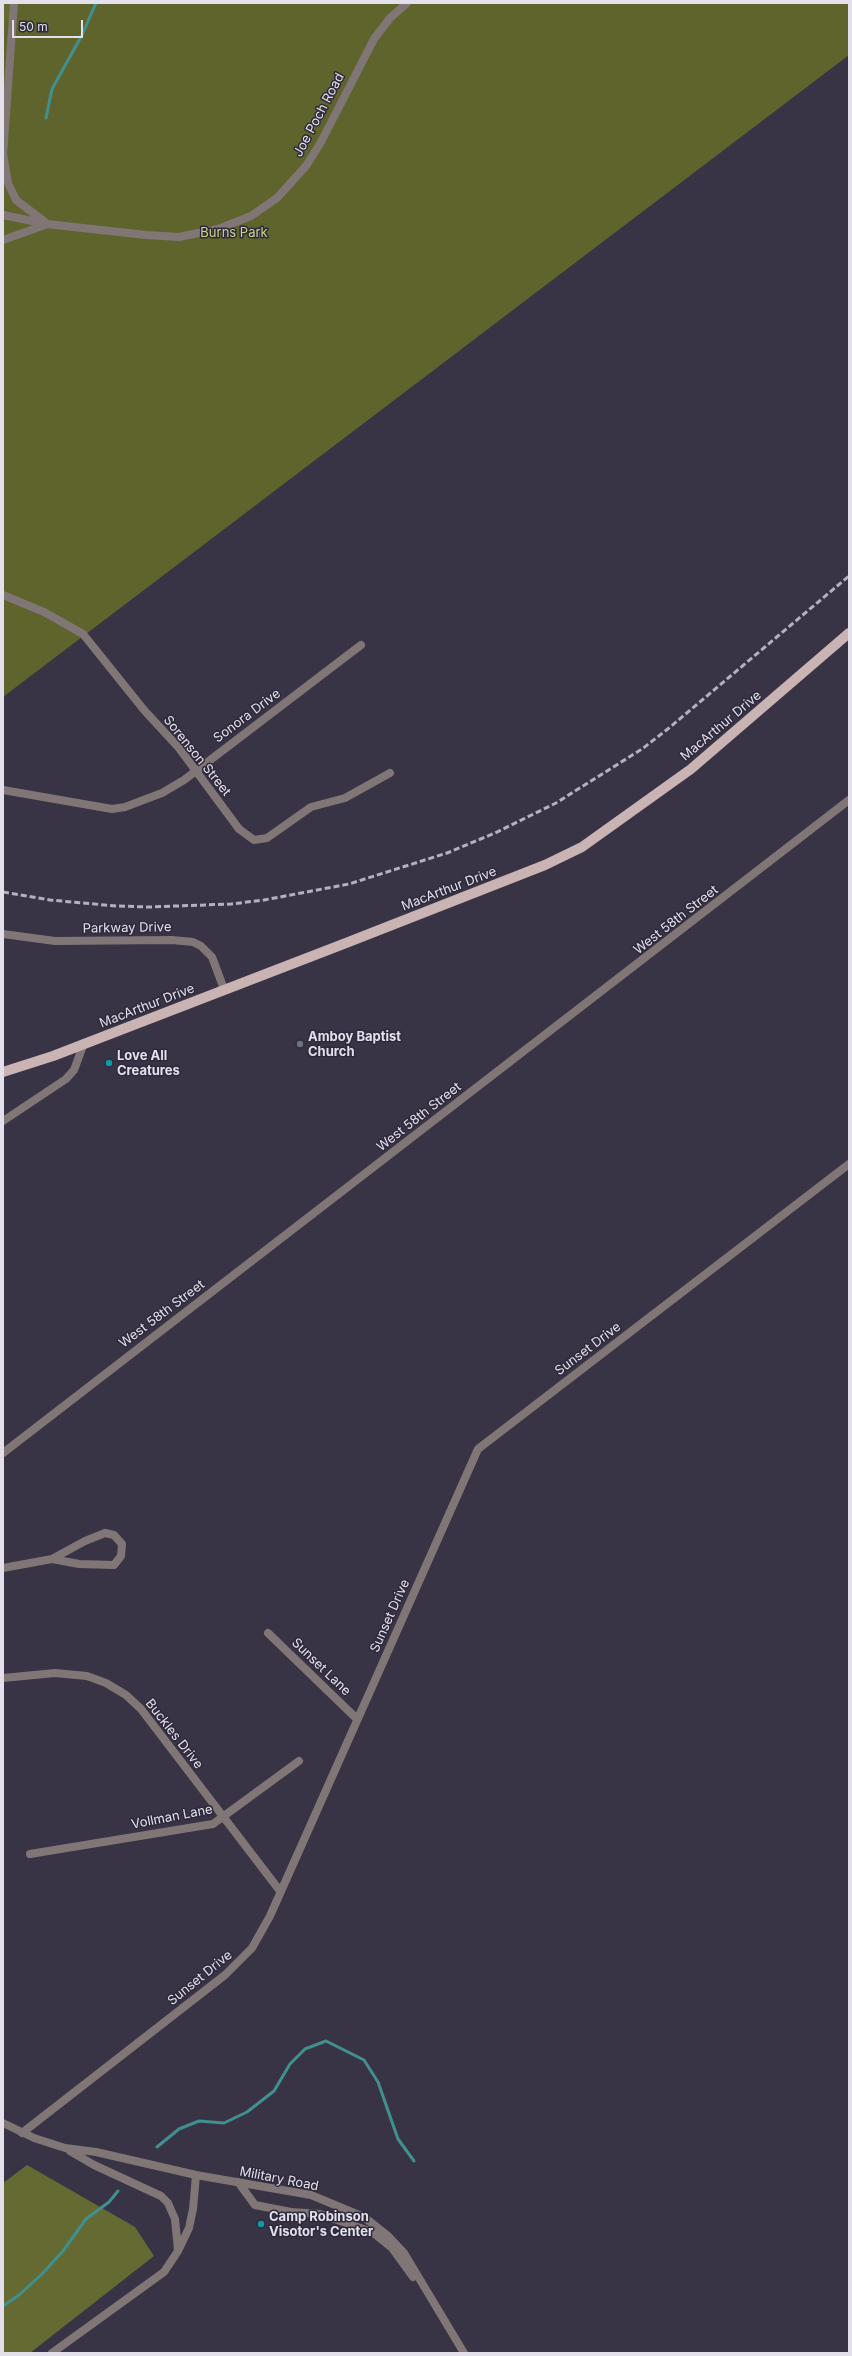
<!DOCTYPE html>
<html>
<head>
<meta charset="utf-8">
<style>
	body { margin:0 }
	#map { position:relative; width:852px; height:2356px; overflow:hidden; background:#383446; font-family:Inter,sans-serif }
	canvas { display:block }
	.frame { position:absolute; inset:0; border:4px solid #e3e0ec; pointer-events:none }
	.scale { position:absolute; left:12px; top:20px; width:71px; height:18px; box-sizing:border-box; border:2px solid #e3e0ec; border-top:0; padding-left:5px; font-size:12px; line-height:14px; white-space:nowrap; color:#e3e0ec; -webkit-text-stroke:3px #2e2a3b; paint-order:stroke }
</style>
</head>
<body>
<div id="map">
<canvas width="852" height="2356"></canvas>
<div class="frame"></div>
<div class="scale">50 m</div>
</div>
<script>
const g = document.querySelector('canvas').getContext('2d');
g.lineJoin = 'round';
function fill(path, color) { g.fillStyle = color; g.fill(path, 'evenodd'); }
const shape = rows => new Path2D(rows.map(r => 'M' + r).join(''));
function strokePath(path, color, width, dash) { g.strokeStyle = color; g.lineWidth = width; g.lineCap = dash ? 'butt' : 'round'; g.setLineDash(dash || []); g.stroke(path); }
function drawText(font, color, halo, rows, align = 'center') {
  g.font = font + ' Inter,sans-serif'; g.lineWidth = 3; g.setLineDash([]); g.textBaseline = 'middle'; g.strokeStyle = halo; g.fillStyle = color; for (const [text, x, y, turn = 0] of rows) {
    g.save(); g.translate(x, y); g.rotate((+turn || 0) * Math.PI / 180); g.textAlign = isNaN(turn) ? turn : align; if (halo) g.strokeText(text, 0, 0); g.fillText(text, 0, 0); g.restore();
  }
}
const green = shape([
	[3,3,849,3,849,55,3,697]
]);
const forest = shape([
	[3,3,14,3,14,13,3,24],
	[27,2165,135,2227,154,2256,30,2353,3,2353,3,2183]
]);
const stream = shape([
	[46,118,52,89,82,35,96,3],
	[157,2147,179,2129,199,2121,224,2123,247,2112,274,2091,290,2064,305,2049,326,2041,364,2060,378,2082,398,2139,414,2161],
	[3,2306,19,2295,42,2274,63,2251,86,2219,109,2202,118,2191]
]);
const minor = shape([
	[3,595,44,612,83,634,144,710,179,748,239,829,254,840,267,838,311,807,345,798,390,773],
	[3,790,112,809,125,807,162,793,184,780,361,645],
	[3,1121,66,1079,74,1070,84,1043],
	[3,1453,849,800],
	[105,1533,114,1535,122,1544,121,1556,114,1565,79,1564,52,1559,85,1541,105,1533],
	[3,1568,52,1559],
	[268,1633,357,1719],
	[3,1678,55,1673,87,1676,106,1683,126,1695,141,1709,280,1891],
	[30,1854,213,1824,299,1761],
	[22,2133,225,1975,252,1948,270,1916,478,1449,849,1164]
]);
const tertiary = shape([
	[3,154,8,183,16,200,45,222],
	[3,155,14,3],
	[3,215,47,224,146,235,179,237,218,229,251,216,277,198,306,166,321,142,374,39,390,18,407,3],
	[3,240,45,225],
	[3,934,55,941,172,940,193,942,201,946,212,957,224,989],
	[3,2123,34,2138,65,2148,96,2152,196,2175,311,2195,364,2217,388,2236,404,2253,464,2353],
	[70,2151,94,2165,161,2196,168,2203,175,2219,178,2250],
	[238,2182,255,2205,291,2212,320,2214,372,2232,392,2248,413,2277],
	[52,2353,164,2272,178,2251,189,2228,193,2209,196,2175]
]);
const primary = shape([
	[3,1072,53,1056,346,943,545,865,582,847,691,769,849,633]
]);
const rail = shape([
	[3,892,50,900,116,906,149,907,231,904,264,900,349,884,447,853,495,833,556,803,642,749,669,728,849,576]
]);
const markers = [
	[300,1044,4,"#6b7280"],
	[109,1063,4,"#0f9aa8"],
	[261,2224,4,"#0f9aa8"]
];
const streetNames = [
	["Joe Poch Road",319,115,-62],
	["Sonora Drive",247,716,-37],
	["MacArthur Drive",721,726,-40],
	["Sorenson Street",197,756,51],
	["MacArthur Drive",449,889,-21],
	["West 58th Street",676,920,-38],
	["Parkway Drive",127,928,-1],
	["MacArthur Drive",147,1006,-21],
	["West 58th Street",419,1117,-38],
	["West 58th Street",162,1314,-37],
	["Sunset Drive",588,1349,-37],
	["Sunset Drive",390,1616,-66],
	["Sunset Lane",321,1667,44],
	["Buckles Drive",174,1734,52],
	["Vollman Lane",172,1817,-11],
	["Sunset Drive",200,1978,-39],
	["Military Road",279,2179,11]
];
const parkNames = [
	["Burns Park",234,233]
];
const poiNames = [
	["Amboy Baptist",308,1037],
	["Church",308,1052],
	["Love All",117,1056],
	["Creatures",117,1071],
	["Camp Robinson",269,2217],
	["Visotor's Center",269,2232]
];
fill(green, '#5f642d');
fill(forest, '#646a32');
strokePath(stream, '#409090', 3);
strokePath(minor, '#817676', 8);
strokePath(tertiary, '#817676', 8);
strokePath(primary, '#cab3b3', 10);
strokePath(rail, '#b4b1be', 3, [6, 3]);
for (const [x, y, r, color] of markers) { const dot = new Path2D(); dot.arc(x, y, r, 0, 2 * Math.PI); g.fillStyle = color; g.fill(dot); strokePath(dot, '#2e2a3b', 1.5); }
drawText('13px', '#e3e0ec', '#2e2a3b', streetNames);
drawText('13px', '#ced783', '#2e2a3b', parkNames);
drawText('bold 13px', '#e3e0ec', '#2e2a3b', poiNames, 'left');
</script>
</body>
</html>
